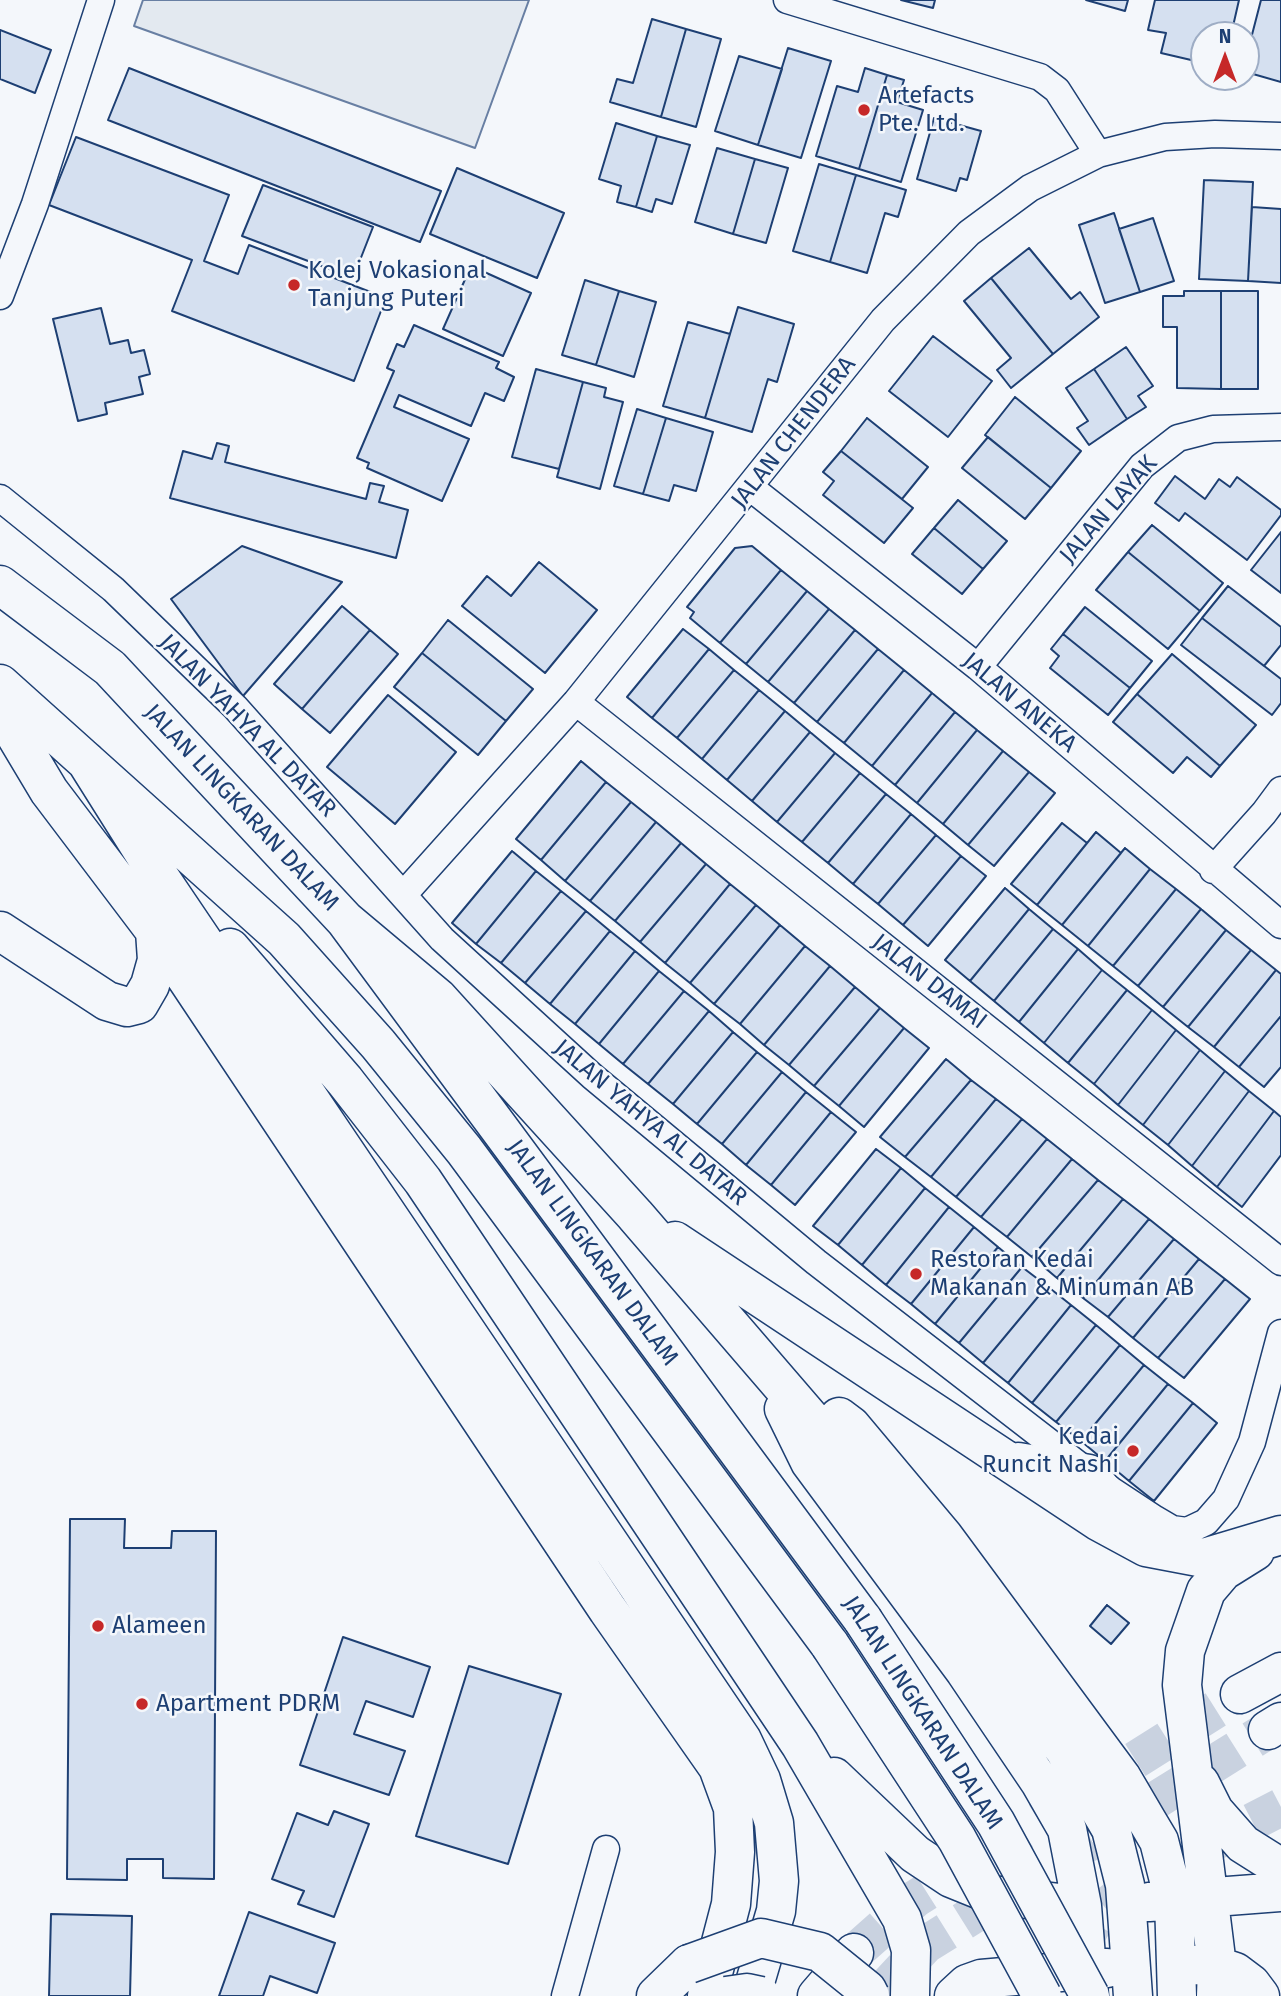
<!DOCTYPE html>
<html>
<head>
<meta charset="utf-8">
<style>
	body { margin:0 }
	#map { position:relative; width:1281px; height:1996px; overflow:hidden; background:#f4f7fb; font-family:"Fira Sans",sans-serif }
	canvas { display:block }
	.north { position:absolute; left:1190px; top:21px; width:70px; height:70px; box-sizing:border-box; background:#f4f7fb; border:2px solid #9eadc5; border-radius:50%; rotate:0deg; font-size:19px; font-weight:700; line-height:28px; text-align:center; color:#1d3f73 }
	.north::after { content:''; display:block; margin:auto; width:24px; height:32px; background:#c62828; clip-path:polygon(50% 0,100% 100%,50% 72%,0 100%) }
</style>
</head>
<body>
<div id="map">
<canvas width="1281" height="1996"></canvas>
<div class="north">N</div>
</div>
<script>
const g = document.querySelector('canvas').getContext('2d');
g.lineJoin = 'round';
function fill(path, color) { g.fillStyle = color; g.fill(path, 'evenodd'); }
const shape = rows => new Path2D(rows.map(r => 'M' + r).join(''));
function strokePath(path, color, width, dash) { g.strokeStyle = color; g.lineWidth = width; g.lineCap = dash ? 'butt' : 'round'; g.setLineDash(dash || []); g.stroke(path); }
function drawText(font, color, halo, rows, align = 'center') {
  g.font = font + ' "Fira Sans",sans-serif'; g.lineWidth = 5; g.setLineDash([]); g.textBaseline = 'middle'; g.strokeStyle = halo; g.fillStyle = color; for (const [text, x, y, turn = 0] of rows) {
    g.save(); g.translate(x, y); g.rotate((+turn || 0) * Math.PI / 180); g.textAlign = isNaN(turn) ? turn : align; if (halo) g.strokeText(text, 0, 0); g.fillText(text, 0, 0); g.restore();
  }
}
const green = shape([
	[143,0,529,0,475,148,134,26,143,0]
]);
const building = shape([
	[901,0,935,0,933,8,901,0],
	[1086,0,1128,0,1125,11,1086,0],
	[1155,0,1239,0,1231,35,1204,35,1204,63,1161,53,1166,33,1148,30,1155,0],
	[1261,0,1281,0,1281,82,1246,72,1246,58,1261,0],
	[652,19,686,29,661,117,610,102,617,79,633,83,652,19],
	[686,29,721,39,696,127,661,117,686,29],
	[0,30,51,50,35,93,0,79,0,30],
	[788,48,831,61,801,158,758,145,788,48],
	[739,56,782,69,758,145,715,131,739,56],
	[129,68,441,191,420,242,108,120,129,68],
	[865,68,887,75,859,169,816,156,837,86,858,92,865,68],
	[887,75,904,80,897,102,923,110,901,182,859,169,887,75],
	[934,118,981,131,967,180,960,178,956,191,917,179,934,118],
	[616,123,657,136,636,207,617,202,621,186,599,179,616,123],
	[657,136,690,145,672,204,656,199,652,212,636,207,657,136],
	[76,137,229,195,204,261,238,274,249,245,386,298,354,381,172,311,192,260,49,205,76,137],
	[717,148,755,159,733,234,695,222,717,148],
	[755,159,788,168,766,243,733,234,755,159],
	[819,164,856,175,830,262,793,251,819,164],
	[457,168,564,213,537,278,430,234,457,168],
	[856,175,906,190,898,217,885,213,867,273,830,262,856,175],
	[1204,180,1253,182,1248,281,1199,279,1204,180],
	[263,185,373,227,353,278,242,236,263,185],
	[1252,207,1281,209,1281,283,1248,281,1252,207],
	[1114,213,1140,292,1105,303,1079,225,1114,213],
	[1153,218,1174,281,1140,292,1119,229,1153,218],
	[1029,248,1071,299,1080,292,1099,317,1053,354,991,278,1029,248],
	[471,266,531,293,503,356,443,329,471,266],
	[991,278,1053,354,1011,388,997,370,1011,358,964,301,991,278],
	[585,280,619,291,596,365,562,355,585,280],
	[619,291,656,302,634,377,596,365,619,291],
	[1184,291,1221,291,1221,389,1177,388,1177,327,1163,327,1163,296,1184,296,1184,291],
	[1221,291,1258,291,1258,389,1221,389,1221,291],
	[738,307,794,324,777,382,768,379,752,432,705,418,738,307],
	[101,308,110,344,128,340,131,353,144,350,150,374,139,377,143,394,105,403,107,414,78,421,53,319,101,308],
	[688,322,730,334,705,418,663,406,688,322],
	[414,325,499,362,496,368,514,377,504,401,485,393,471,426,399,395,394,407,469,439,442,501,367,468,369,463,357,458,394,371,387,368,397,344,404,347,414,325],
	[933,336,992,381,948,437,889,391,933,336],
	[1126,347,1153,386,1138,396,1146,407,1127,419,1094,369,1126,347],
	[536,369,583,382,559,469,512,457,536,369],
	[1094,369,1127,419,1089,445,1077,428,1088,421,1066,388,1094,369],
	[583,382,606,388,604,397,623,402,600,489,557,477,583,382],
	[1015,397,1081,451,1051,488,985,435,1015,397],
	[637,409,666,418,643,494,614,486,637,409],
	[666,418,713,432,696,491,674,485,669,501,643,494,666,418],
	[867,418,928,467,902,499,841,451,867,418],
	[988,437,1051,488,1025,519,962,468,988,437],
	[217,443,229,446,225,462,366,499,370,483,384,486,379,502,408,510,396,558,170,498,183,451,212,459,217,443],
	[841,451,913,508,884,543,823,495,834,481,823,472,841,451],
	[1175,476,1205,499,1219,479,1230,487,1237,477,1281,510,1281,515,1247,560,1185,513,1179,521,1155,503,1175,476],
	[958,500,1007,541,983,569,934,528,958,500],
	[1152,525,1223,583,1200,611,1128,552,1152,525],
	[934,528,983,569,962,594,912,554,934,528],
	[1281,532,1281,593,1251,570,1281,532],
	[242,546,342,582,243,696,171,599,242,546],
	[752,546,781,570,720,643,690,618,694,612,687,607,735,548,752,546],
	[1128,552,1200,611,1168,649,1096,590,1128,552],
	[539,562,597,610,545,673,462,606,487,576,511,596,539,562],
	[781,570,807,591,746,664,720,643,781,570],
	[1228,586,1281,627,1281,645,1264,666,1202,618,1228,586],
	[807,591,829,609,768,682,746,664,807,591],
	[342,606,370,630,302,709,274,684,342,606],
	[1085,607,1152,661,1130,688,1063,634,1085,607],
	[829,609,855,630,794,703,768,682,829,609],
	[1202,618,1281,679,1281,703,1272,715,1181,645,1202,618],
	[448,620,533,689,506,721,422,653,448,620],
	[683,629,709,649,652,718,627,697,683,629],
	[370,630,398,654,330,733,302,709,370,630],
	[855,630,878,649,817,722,794,703,855,630],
	[1063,634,1130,688,1108,715,1050,668,1059,656,1051,649,1063,634],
	[709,649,734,670,677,738,652,718,709,649],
	[878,649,904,670,844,743,817,722,878,649],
	[422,653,506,721,478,755,394,687,422,653],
	[1172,654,1256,725,1220,766,1137,694,1172,654],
	[734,670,759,690,702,759,677,738,734,670],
	[904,670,932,693,872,766,844,743,904,670],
	[759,690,785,711,727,780,702,759,759,690],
	[932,693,955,712,895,785,872,766,932,693],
	[1137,694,1220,766,1211,777,1187,757,1173,773,1113,722,1137,694],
	[388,695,456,752,395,824,327,767,388,695],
	[785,711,810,732,752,801,727,780,785,711],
	[955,712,977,730,917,803,895,785,955,712],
	[977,730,1003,751,943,824,917,803,977,730],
	[810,732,835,753,777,822,752,801,810,732],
	[1003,751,1029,772,968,845,943,824,1003,751],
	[835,753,860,773,802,842,777,822,835,753],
	[581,761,606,782,541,860,516,839,581,761],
	[1029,772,1055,793,994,866,968,845,1029,772],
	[860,773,886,794,828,863,802,842,860,773],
	[606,782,631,802,565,881,541,860,606,782],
	[886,794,911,814,853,884,828,863,886,794],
	[631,802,656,822,590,901,565,881,631,802],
	[911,814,936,835,878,904,853,884,911,814],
	[656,822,681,843,615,921,590,901,656,822],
	[1062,823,1087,843,1037,905,1011,884,1062,823],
	[1096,832,1121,853,1062,925,1037,905,1096,832],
	[936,835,961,856,903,925,878,904,936,835],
	[681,843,706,864,640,942,615,921,681,843],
	[1125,848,1150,869,1088,946,1062,925,1125,848],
	[512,851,536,871,476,944,452,923,512,851],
	[961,856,986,876,928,946,903,925,961,856],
	[706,864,730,884,665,963,640,942,706,864],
	[1150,869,1176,889,1113,966,1088,946,1150,869],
	[536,871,561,891,501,963,476,944,536,871],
	[730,884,756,905,690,983,665,963,730,884],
	[1005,888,1029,909,970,981,945,960,1005,888],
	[1176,889,1201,909,1138,986,1113,966,1176,889],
	[561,891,586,911,525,983,501,963,561,891],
	[756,905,780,925,714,1004,690,983,756,905],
	[1029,909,1053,929,994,1001,970,981,1029,909],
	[1201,909,1226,930,1163,1007,1138,986,1201,909],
	[586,911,610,931,550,1004,525,983,586,911],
	[780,925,805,946,740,1024,714,1004,780,925],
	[1053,929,1078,949,1019,1022,994,1001,1053,929],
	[1226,930,1251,950,1188,1027,1163,1007,1226,930],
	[610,931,635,951,575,1024,550,1004,610,931],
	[805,946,830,966,764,1045,740,1024,805,946],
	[1078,949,1102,970,1044,1043,1019,1022,1078,949],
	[1251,950,1276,970,1214,1047,1188,1027,1251,950],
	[635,951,659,971,599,1044,575,1024,635,951],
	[830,966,855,987,789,1065,764,1045,830,966],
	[1102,970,1127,990,1068,1063,1044,1043,1102,970],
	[1276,970,1281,974,1281,1016,1239,1067,1214,1047,1276,970],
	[659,971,684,991,623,1064,599,1044,659,971],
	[855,987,880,1008,814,1086,789,1065,855,987],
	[1127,990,1152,1010,1094,1084,1068,1063,1127,990],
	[684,991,709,1011,648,1084,623,1064,684,991],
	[880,1008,904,1028,839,1106,814,1086,880,1008],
	[1152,1010,1176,1030,1118,1105,1094,1084,1152,1010],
	[709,1011,733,1032,673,1104,648,1084,709,1011],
	[1281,1016,1281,1067,1264,1087,1239,1067,1281,1016],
	[904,1028,929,1048,864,1127,839,1106,904,1028],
	[1176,1030,1200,1050,1143,1125,1118,1105,1176,1030],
	[733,1032,757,1052,697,1124,673,1104,733,1032],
	[1200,1050,1225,1071,1168,1145,1143,1125,1200,1050],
	[757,1052,782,1072,722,1144,697,1124,757,1052],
	[946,1059,971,1080,905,1157,880,1137,946,1059],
	[1225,1071,1249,1091,1192,1166,1168,1145,1225,1071],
	[782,1072,806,1092,746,1165,722,1144,782,1072],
	[971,1080,996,1099,931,1177,905,1157,971,1080],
	[1249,1091,1274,1111,1217,1187,1192,1166,1249,1091],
	[806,1092,831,1112,771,1185,746,1165,806,1092],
	[996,1099,1022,1119,956,1197,931,1177,996,1099],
	[1274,1111,1281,1117,1281,1155,1242,1207,1217,1187,1274,1111],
	[831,1112,856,1132,795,1205,771,1185,831,1112],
	[1022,1119,1047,1139,981,1217,956,1197,1022,1119],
	[1047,1139,1072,1159,1007,1237,981,1217,1047,1139],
	[876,1149,901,1168,838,1245,813,1226,876,1149],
	[1072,1159,1098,1180,1032,1257,1007,1237,1072,1159],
	[901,1168,925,1188,862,1265,838,1245,901,1168],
	[1098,1180,1123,1199,1057,1278,1032,1257,1098,1180],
	[925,1188,949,1207,886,1285,862,1265,925,1188],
	[1123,1199,1149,1219,1083,1298,1057,1278,1123,1199],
	[949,1207,974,1227,911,1304,886,1285,949,1207],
	[1149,1219,1174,1239,1108,1317,1083,1298,1149,1219],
	[974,1227,998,1247,935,1324,911,1304,974,1227],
	[1174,1239,1199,1259,1133,1338,1108,1317,1174,1239],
	[998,1247,1022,1267,959,1343,935,1324,998,1247],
	[1199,1259,1225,1279,1158,1358,1133,1338,1199,1259],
	[1022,1267,1047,1286,983,1363,959,1343,1022,1267],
	[1225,1279,1250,1299,1184,1378,1158,1358,1225,1279],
	[1047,1286,1071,1305,1008,1383,983,1363,1047,1286],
	[1071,1305,1096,1325,1032,1403,1008,1383,1071,1305],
	[1096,1325,1120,1345,1056,1422,1032,1403,1096,1325],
	[1120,1345,1144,1365,1081,1441,1056,1422,1120,1345],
	[1144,1365,1168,1384,1105,1461,1081,1441,1144,1365],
	[1168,1384,1193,1403,1129,1481,1105,1461,1168,1384],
	[1193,1403,1217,1423,1154,1501,1129,1481,1193,1403],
	[70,1519,125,1519,124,1548,171,1548,172,1531,216,1531,214,1879,163,1878,163,1859,127,1859,127,1880,67,1879,70,1519],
	[1107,1605,1129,1623,1111,1644,1090,1626,1107,1605],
	[343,1637,430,1667,413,1717,366,1701,354,1734,405,1751,389,1795,300,1765,343,1637],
	[469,1666,561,1694,508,1864,416,1836,469,1666],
	[334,1811,369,1824,334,1917,298,1904,304,1891,272,1879,297,1813,328,1825,334,1811],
	[249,1912,335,1943,317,1993,270,1976,263,1996,219,1996,249,1912],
	[51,1914,132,1916,130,1996,49,1996,51,1914]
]);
const highwayTunnel = shape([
	[854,1953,915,1899,1240,1694],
	[1074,1955,1101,1911,1135,1883,1281,1807],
	[878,1996,925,1945,1268,1730]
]);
const street = shape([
	[787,0,1040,77,1057,90,1098,154],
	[0,296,35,204,101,0],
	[751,488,978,667,1281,925],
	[0,498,113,589,235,707,442,939,592,1076,816,1262,1111,1490,1155,1519,1172,1529,1187,1531,1206,1522,1226,1499,1252,1442,1281,1333],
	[978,667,1142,466,1178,438,1213,429,1281,427],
	[576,702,1281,1262],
	[1213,870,1264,813,1281,790],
	[404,894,576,702,883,320,969,233,1030,188,1098,154,1165,137,1215,134,1281,136],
	[565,1996,606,1849]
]);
const highway = shape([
	[0,585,110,668,345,920,863,1620],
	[0,684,284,939,378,1044,464,1150,830,1645],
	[0,709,49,791,155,931,608,1610,718,1767,733,1808,735,1852,731,1904,707,1996],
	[86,761,152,866,742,1740,761,1780,774,1823,779,1881,776,1911,751,1996],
	[345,920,438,998,635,1215,840,1453,1064,1749,1111,1829,1125,1885,1133,1996],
	[0,931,107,1001,127,1007,139,1004,150,985,157,960,155,931],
	[230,948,345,1081,423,1181,800,1744,902,1919,911,1950,910,1996],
	[675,1241,1098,1521,1146,1547,1204,1558,1281,1535],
	[784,1409,810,1462,965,1671,1040,1782,1067,1829,1082,1906,1089,1996],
	[839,1417,851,1426,944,1537,1122,1778,1146,1819,1159,1841,1174,1900,1177,1996],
	[1018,1462,1089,1474,1134,1532],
	[1240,1694,1281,1672],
	[1268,1730,1281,1722],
	[834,1777,915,1854,951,1878,993,1895,1068,1904],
	[1200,1783,1214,1811,1243,1844,1281,1868],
	[1149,1902,1281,1892],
	[1195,1965,1217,1966,1235,1972,1251,1984,1260,1996],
	[656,1996,689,1964],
	[817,1996,854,1953],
	[954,1996,967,1984,981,1979,1107,1968],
	[1216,1996,1217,1966,1182,1685,1185,1651,1206,1591,1223,1571,1255,1551]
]);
const highwayBridge = shape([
	[863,1620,996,1823,1090,1996],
	[830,1645,957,1839,1042,1996],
	[689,1964,761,1938,820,1952,867,1990,870,1996],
	[726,1996,747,1993,761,1996]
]);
const markers = [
	[864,110,7,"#c62828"],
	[294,285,7,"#c62828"],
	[916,1274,7,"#c62828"],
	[1133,1451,7,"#c62828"],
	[98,1626,7,"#c62828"],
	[142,1704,7,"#c62828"]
];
const poiNames = [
	["Artefacts",878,96],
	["Pte. Ltd.",878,124],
	["Kolej Vokasional",308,271],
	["Tanjung Puteri",308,299],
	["Restoran Kedai",930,1260],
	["Makanan & Minuman AB",930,1288],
	["Kedai",1119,1437,"right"],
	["Runcit Nashi",1119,1465,"right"],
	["Alameen",112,1626],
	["Apartment PDRM",156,1704]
];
const streetNames = [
	["JALAN CHENDERA",794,433,-52],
	["JALAN LAYAK",1109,510,-49],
	["JALAN ANEKA",1019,703,40],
	["JALAN YAHYA AL DATAR",247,726,46],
	["JALAN LINGKARAN DALAM",241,808,47],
	["JALAN DAMAI",929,982,38],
	["JALAN YAHYA AL DATAR",650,1123,40],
	["JALAN LINGKARAN DALAM",592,1253,54],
	["JALAN LINGKARAN DALAM",922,1713,57]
];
fill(green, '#e3e9f0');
strokePath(green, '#687fa3', 2);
fill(building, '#d5e0f0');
strokePath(building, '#1d3f73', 2);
strokePath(highwayTunnel, '#c9d2e0', 38, [38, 19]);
strokePath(street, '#1d3f73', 29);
strokePath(highway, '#1d3f73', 41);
strokePath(street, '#f4f7fb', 26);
strokePath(highway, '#f4f7fb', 38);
strokePath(highwayBridge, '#1d3f73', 41, []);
strokePath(highwayBridge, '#f4f7fb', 38);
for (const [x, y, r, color] of markers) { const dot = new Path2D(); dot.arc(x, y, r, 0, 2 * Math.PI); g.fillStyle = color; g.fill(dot); strokePath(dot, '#f4f7fb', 2.5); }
drawText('24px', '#1d3f73', '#f4f7fb', poiNames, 'left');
drawText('24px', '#1d3f73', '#f4f7fb', streetNames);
</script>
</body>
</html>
